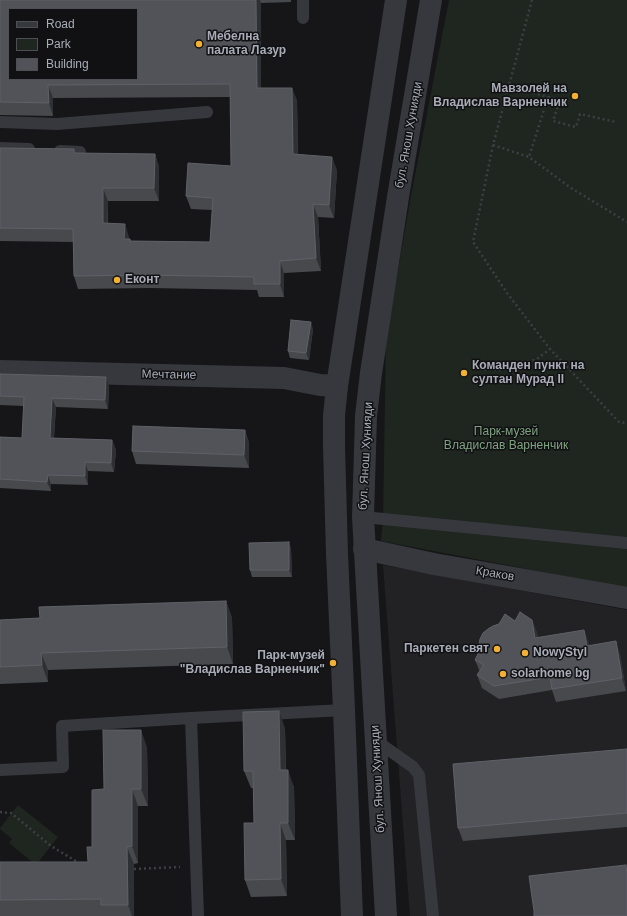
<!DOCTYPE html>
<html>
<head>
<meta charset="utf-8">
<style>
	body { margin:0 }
	#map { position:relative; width:627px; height:916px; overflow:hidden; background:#161618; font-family:Arial,sans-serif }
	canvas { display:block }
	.legend { position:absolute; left:8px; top:8px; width:130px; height:72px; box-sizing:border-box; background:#111113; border:1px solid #4d4f55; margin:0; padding:5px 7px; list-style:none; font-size:12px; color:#a8adb8 }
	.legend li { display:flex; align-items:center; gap:8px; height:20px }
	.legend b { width:20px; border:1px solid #4d4f55 }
</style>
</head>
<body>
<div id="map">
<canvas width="627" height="916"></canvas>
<ul class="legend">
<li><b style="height:5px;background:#37383d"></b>Road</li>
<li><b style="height:11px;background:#1e261f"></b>Park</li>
<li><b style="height:11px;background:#525359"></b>Building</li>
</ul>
</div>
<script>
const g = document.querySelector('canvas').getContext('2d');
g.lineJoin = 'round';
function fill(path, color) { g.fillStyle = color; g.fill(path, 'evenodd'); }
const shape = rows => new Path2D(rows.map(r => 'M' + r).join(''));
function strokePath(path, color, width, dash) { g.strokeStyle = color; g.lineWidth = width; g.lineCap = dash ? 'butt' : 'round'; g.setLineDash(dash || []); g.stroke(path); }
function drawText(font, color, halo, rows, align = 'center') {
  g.font = font + ' Arial,sans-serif'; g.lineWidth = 3; g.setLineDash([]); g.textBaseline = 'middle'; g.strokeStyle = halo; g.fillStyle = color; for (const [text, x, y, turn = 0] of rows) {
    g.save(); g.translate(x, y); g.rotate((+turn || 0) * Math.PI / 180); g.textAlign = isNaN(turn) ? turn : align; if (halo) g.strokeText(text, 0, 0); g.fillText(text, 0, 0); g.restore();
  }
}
const built = shape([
	[383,565,627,610,627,916,410,916]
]);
const green = shape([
	[449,0,627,0,627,588,381,541,383,519,386,340,410,201],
	[18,805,58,837,36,865,9,843,12,839,0,829,0,828]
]);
const path = shape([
	[532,0,493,145,473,242,507,293,550,349,619,422,627,423],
	[509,86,548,97,529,157],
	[548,97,560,100,553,121,576,127,580,114,616,122],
	[493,145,529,157,571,188,627,222],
	[474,369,503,370,537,359,550,349],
	[0,812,11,813,51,846,79,863],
	[134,869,180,867]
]);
const service = shape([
	[303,18,303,0],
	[0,122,57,124,207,112],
	[0,148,29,149],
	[60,151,80,152],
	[363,517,627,543],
	[191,718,198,916],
	[375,740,413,767,419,775,433,916],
	[0,770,63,767,62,726,191,718,344,710]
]);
const minor = shape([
	[0,371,284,378,320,385,337,386],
	[364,549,434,564,627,598]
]);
const tertiary = shape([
	[352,916,344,710,337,554,334,446,334,416,337,386,396,0],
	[386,916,363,517,366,416,371,373,398,197,431,0]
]);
const wall = shape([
	[0,0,291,0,291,2,261,3,261,88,297,100,298,155,337,170,334,218,318,217,321,271,284,273,284,297,259,297,257,290,150,288,78,289,74,276,73,242,0,241,0,148,74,149,75,153,155,154,159,167,159,201,108,201,108,223,129,237,129,239,130,239,131,241,210,242,212,210,191,209,186,196,231,166,230,97,53,98,53,116,0,115],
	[313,329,309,360,290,358,288,351],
	[0,374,109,386,108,409,56,407,54,438,112,440,116,450,114,472,88,471,88,485,51,484,51,491,0,488,0,437,22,438,24,406,0,405],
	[245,430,249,443,249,468,136,464,132,451],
	[289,542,291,549,292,577,252,577,250,570],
	[226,601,232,618,233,664,48,670,48,682,0,684,0,620,40,618],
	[532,620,537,633,538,637,589,643,589,645,620,654,626,691,556,702,552,690,499,699,482,688,477,675,480,672,475,660,479,652,515,621],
	[285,728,286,770,294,787,295,840,286,840,287,896,251,897,245,880,254,823,253,788,251,788,244,771],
	[147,747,148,806,138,806,138,863,134,864,134,916,0,916,0,862,88,862,92,847,104,789],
	[627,749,627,827,463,841,458,828]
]);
const shadedWall = shape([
	[256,0,260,0,261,3,261,101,257,88],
	[48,85,53,98,53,116,49,103],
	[292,88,297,100,298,167,293,154],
	[155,154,159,167,159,201,154,188],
	[332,157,337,170,334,218,329,205],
	[103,188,108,201,107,236,103,223],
	[313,204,318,217,321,271,316,258],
	[125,224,129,237,129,252,124,239],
	[280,261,284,273,284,297,280,284],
	[311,322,313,329,309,360,306,353],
	[106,377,109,386,108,409,105,400],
	[52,398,56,407,53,447,50,438],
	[245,430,249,443,249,468,244,455],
	[112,440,116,450,114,472,111,463],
	[85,462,88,471,88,485,85,476],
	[48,475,51,484,51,491,47,482],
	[289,542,291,549,292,577,289,570],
	[226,601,232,618,233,664,227,647],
	[532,620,537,633,540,650,535,638],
	[584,630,589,643,591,659,587,646],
	[616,641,620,654,626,691,622,678],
	[41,653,48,670,48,682,42,665],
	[279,711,285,728,286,787,280,770],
	[141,730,147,747,148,806,141,789],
	[288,770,294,787,295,840,288,823],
	[132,789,138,806,138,863,132,846],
	[280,823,286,840,287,896,281,879],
	[127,847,134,864,134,916,132,916,128,905]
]);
const building = shape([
	[0,0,256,0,257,88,292,88,293,154,332,157,329,205,313,204,316,258,280,261,280,284,254,284,254,277,145,275,74,276,73,229,0,228,0,148,74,149,74,153,155,154,154,188,103,188,103,223,125,224,124,239,130,239,130,241,210,242,213,198,186,196,188,163,231,166,230,84,48,85,49,103,0,102,0,0],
	[9,9,137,9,137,79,9,79,9,9],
	[291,320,311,322,306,353,288,351,291,320],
	[0,374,106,377,105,400,52,398,50,438,112,440,111,463,85,462,85,476,48,475,47,482,0,479,0,437,22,438,24,397,0,396,0,374],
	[133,426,245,430,244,455,132,451,133,426],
	[289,542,289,570,250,570,249,543,289,542],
	[226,601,227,647,41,653,42,665,0,667,0,620,40,618,39,607,226,601],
	[520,612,532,620,535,638,584,630,587,646,616,641,622,678,552,689,550,677,494,686,477,675,484,665,475,660,479,652,479,645,480,639,483,633,488,629,493,626,499,624,505,614,515,621,520,612],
	[279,711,280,770,288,770,288,823,280,823,281,879,245,880,244,823,254,823,253,771,244,771,243,712,279,711],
	[103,730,141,730,141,789,132,789,132,846,127,847,128,905,101,905,101,899,0,900,0,862,88,862,87,847,92,847,92,790,104,789,103,730],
	[627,749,627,813,458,828,453,764,627,749],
	[626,865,627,873,627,916,534,916,534,911,529,876,626,865]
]);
const markers = [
	[199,44,4,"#f2b134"],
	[575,96,4,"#f2b134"],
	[117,280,4,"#f2b134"],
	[464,373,4,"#f2b134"],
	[497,649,4,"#f2b134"],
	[525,653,4,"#f2b134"],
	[333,663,4,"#f2b134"],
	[503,674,4,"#f2b134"]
];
const poiNames = [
	["Мебелна",207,37],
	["палата Лазур",207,51],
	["Мавзолей на",567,89,"right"],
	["Владислав Варненчик",567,103,"right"],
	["Еконт",125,280],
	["Команден пункт на",472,366],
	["султан Мурад II",472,380],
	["Паркетен свят",489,649,"right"],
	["NowyStyl",533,653],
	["Парк-музей",325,656,"right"],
	["\"Владислав Варненчик\"",325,670,"right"],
	["solarhome bg",511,674]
];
const streetNames = [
	["бул. Янош Хунияди",409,135,-80],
	["Мечтание",169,375,1],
	["бул. Янош Хунияди",366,456,-87],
	["Краков",495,574,10],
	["бул. Янош Хунияди",378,779,-93]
];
const parkNames = [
	["Парк-музей",506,432],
	["Владислав Варненчик",506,446]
];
fill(built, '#222225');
fill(green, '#1e261f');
strokePath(path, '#3d3f44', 2.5, [2, 3]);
strokePath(service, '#37383d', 12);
strokePath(minor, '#37383d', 22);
strokePath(tertiary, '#37383d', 22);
fill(wall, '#47494d');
fill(shadedWall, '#2f3033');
fill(building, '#525359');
strokePath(building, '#5f6168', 1);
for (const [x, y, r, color] of markers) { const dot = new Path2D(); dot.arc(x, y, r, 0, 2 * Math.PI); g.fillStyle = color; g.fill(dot); strokePath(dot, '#111113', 1.5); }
drawText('bold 12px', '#a8adb8', '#111113', poiNames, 'left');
drawText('12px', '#a8adb8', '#111113', streetNames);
drawText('12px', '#7fa381', '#111113', parkNames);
</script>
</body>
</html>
